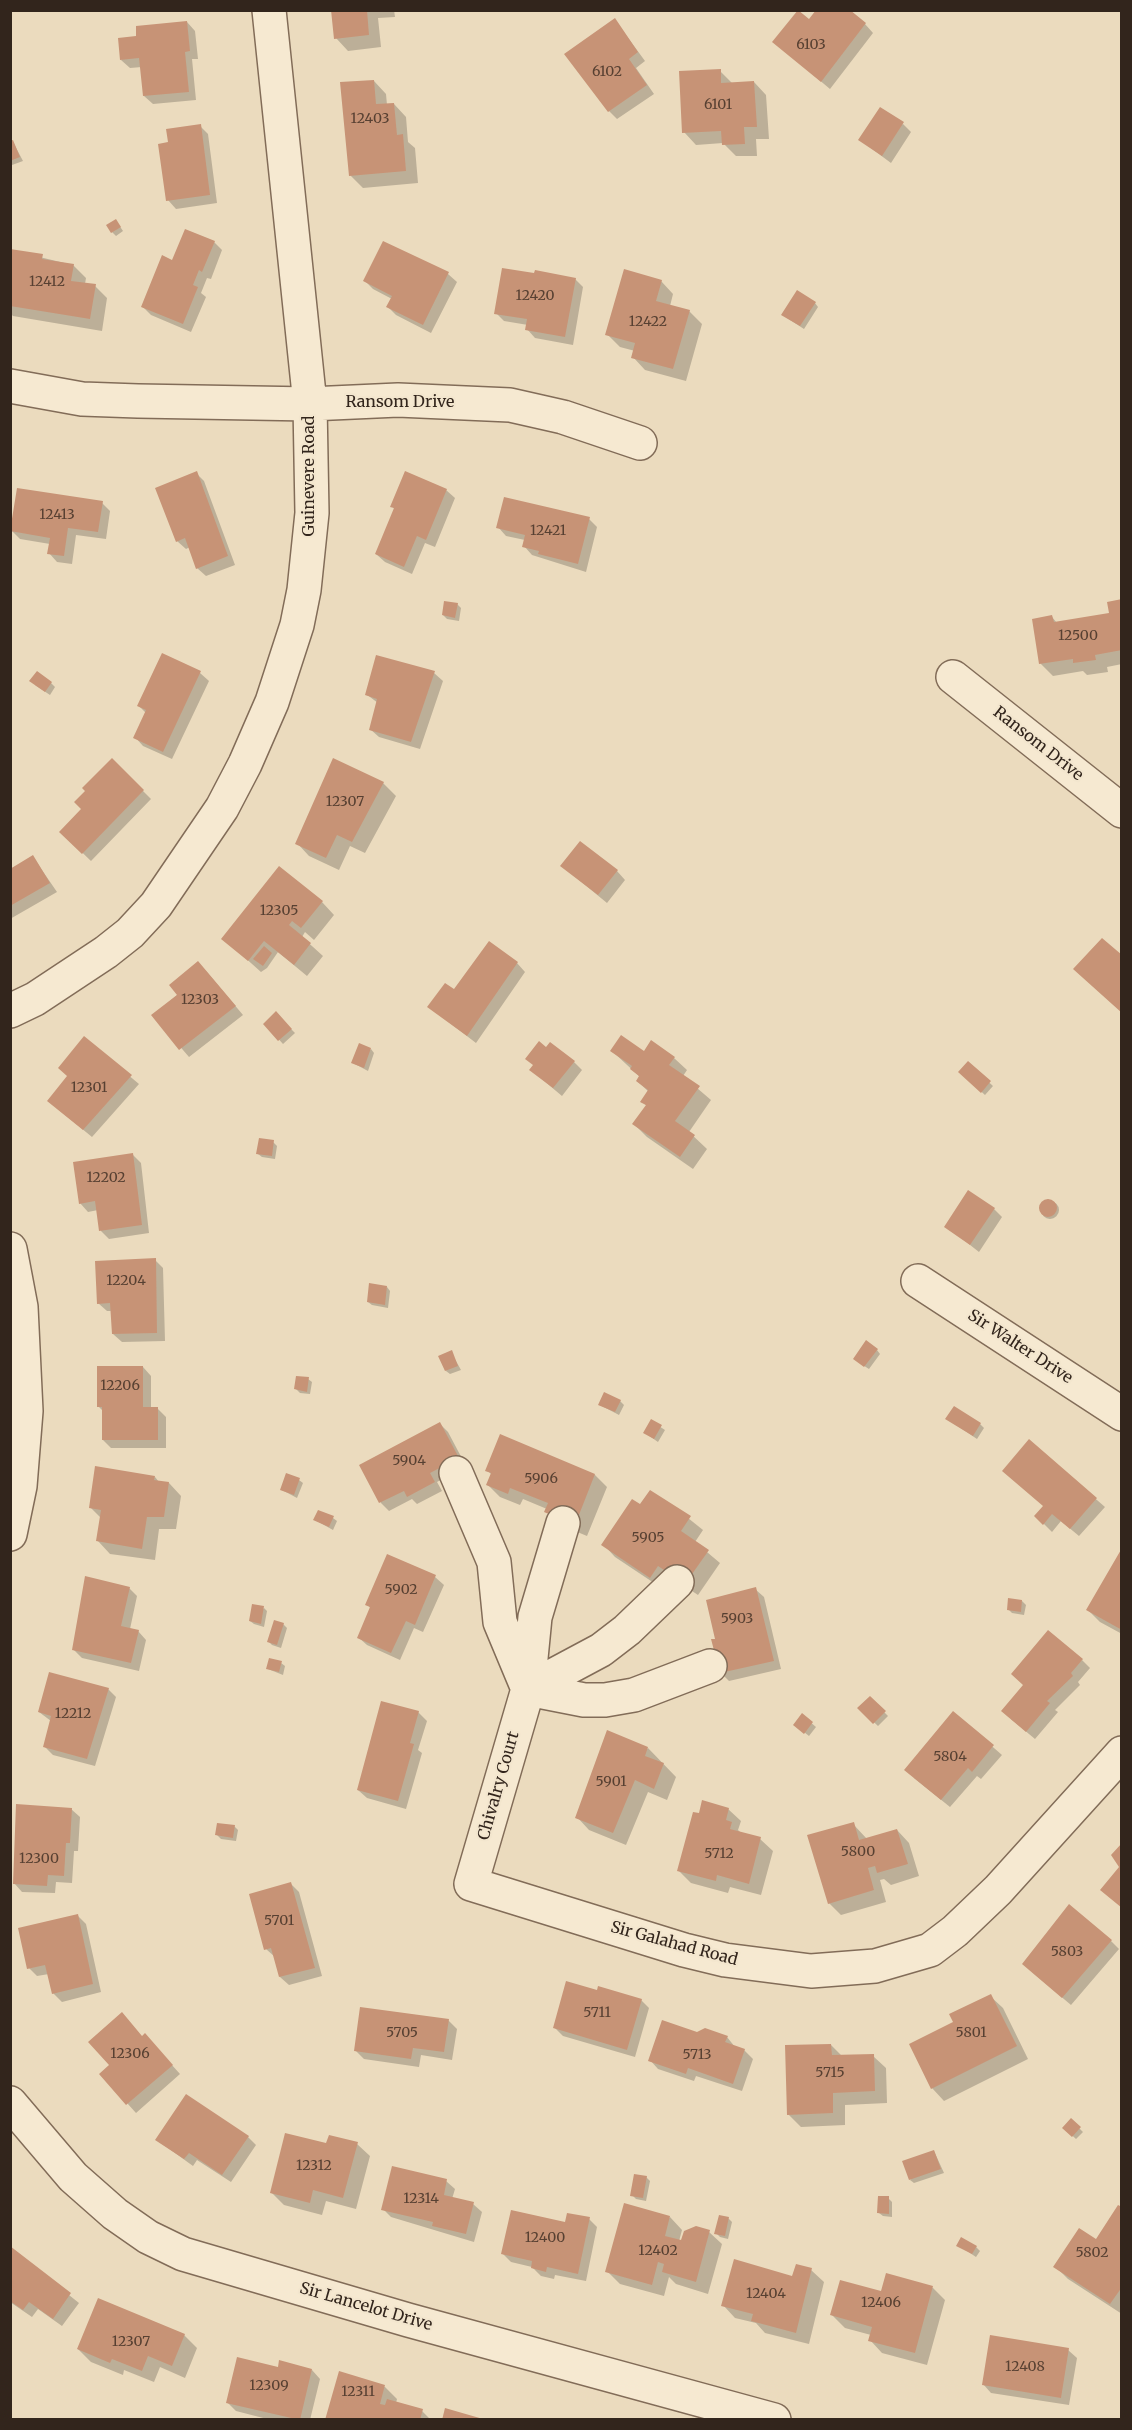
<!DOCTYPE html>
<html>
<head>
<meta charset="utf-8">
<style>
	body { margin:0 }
	#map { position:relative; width:1132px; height:2430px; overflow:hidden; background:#ebdbbe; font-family:Merriweather,serif }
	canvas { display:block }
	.frame { position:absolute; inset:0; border:12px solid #32251c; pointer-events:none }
</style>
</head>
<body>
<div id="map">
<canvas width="1132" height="2430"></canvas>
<div class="frame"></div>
</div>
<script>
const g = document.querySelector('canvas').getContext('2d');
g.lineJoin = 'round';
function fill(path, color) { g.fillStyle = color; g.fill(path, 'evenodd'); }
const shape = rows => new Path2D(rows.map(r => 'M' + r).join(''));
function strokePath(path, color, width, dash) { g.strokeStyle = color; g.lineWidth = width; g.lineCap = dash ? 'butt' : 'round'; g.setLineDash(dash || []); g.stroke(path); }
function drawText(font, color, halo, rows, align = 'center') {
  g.font = font + ' Merriweather,serif'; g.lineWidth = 4.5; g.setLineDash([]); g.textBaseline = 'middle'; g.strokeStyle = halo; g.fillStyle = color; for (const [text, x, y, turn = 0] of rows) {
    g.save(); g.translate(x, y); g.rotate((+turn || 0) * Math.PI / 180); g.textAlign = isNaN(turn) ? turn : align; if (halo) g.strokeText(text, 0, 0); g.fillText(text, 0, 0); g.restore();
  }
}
const shadow = shape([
	[333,10,394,10,395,17,378,18,381,47,348,51,336,38],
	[615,20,645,61,636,68,654,94,617,119,609,111],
	[809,21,865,24,873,33,830,89,774,42],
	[187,22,195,31,198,59,192,59,196,100,153,104,144,96,142,67,130,68,121,60,138,38],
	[720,71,733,84,754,82,766,95,769,139,756,139,757,156,736,156,723,143,696,145,684,132],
	[374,81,386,94,387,105,394,104,406,117,408,142,415,148,418,183,363,188,350,175],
	[903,124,911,132,891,163,860,140],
	[200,126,208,134,217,203,176,209,168,200,170,143],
	[13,142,23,161,12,165,10,143],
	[119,225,123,231,116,236,112,232],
	[214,242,222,250,211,279,207,278,201,293,206,297,191,332,151,315,143,307,173,262],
	[384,243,448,274,457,282,431,333,396,315,388,307,392,299,373,289,365,281],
	[10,250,73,265,86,278,85,284,95,286,107,298,102,331,13,316,10,313],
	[575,279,583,287,573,345,535,338,527,329,528,325,504,321,496,313],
	[661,281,673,294,670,306,689,311,702,324,686,381,645,370,633,357,635,351,620,347,607,334],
	[815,303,818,307,804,329,787,318],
	[196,473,204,481,235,565,206,576,197,568,190,547,186,549,177,541],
	[446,490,455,498,435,547,425,543,412,574,385,562,376,554,395,510,392,506],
	[102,503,110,511,106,539,76,535,72,564,57,562,49,553,50,544,20,539,12,531],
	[589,519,597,527,586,572,532,555,524,546,525,540,506,536,498,527],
	[1122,601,1122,664,1107,667,1108,672,1087,675,1083,671,1053,676,1040,663,1052,617,1057,623,1110,614],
	[457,604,461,608,459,621,447,619,443,615],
	[163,655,200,673,209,681,172,759,143,746,135,737,146,713,139,706],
	[434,673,443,681,420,749,379,737,370,729,378,703,366,694],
	[51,683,55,687,50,695,35,685],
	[112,760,151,799,91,861,61,832,83,809],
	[383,783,396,796,365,853,350,846,339,870,309,856,297,843],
	[33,857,57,892,10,919,10,871],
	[562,866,617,871,625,880,607,903],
	[322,902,334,915,314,940,305,932,302,937,323,956,307,976,278,952,267,968,261,972,223,938],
	[517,963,525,972,476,1043,429,1007,454,991],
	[206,971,243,1015,189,1057,153,1015],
	[276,1014,295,1033,283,1044,265,1024],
	[84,1038,139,1084,92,1137,58,1109],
	[371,1049,374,1053,368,1071,353,1063],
	[612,1051,674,1058,687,1070,683,1076,711,1100,689,1132,707,1149,693,1169,647,1137,634,1124,647,1106,642,1102,649,1092,637,1081,640,1077],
	[574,1062,582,1070,562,1096,531,1070,535,1066],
	[968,1063,993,1086,985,1095,960,1072],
	[273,1142,277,1146,275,1159,262,1157,258,1154],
	[133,1155,141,1163,149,1233,109,1239,101,1231,98,1210,88,1212,80,1203],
	'1041 1210a9 9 0 1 1 18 0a9 9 0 1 1-18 0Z',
	[994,1209,1002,1217,979,1252,946,1226],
	[155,1260,163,1268,165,1341,122,1342,113,1334,112,1311,107,1311,98,1303],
	[387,1287,390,1291,388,1308,372,1305,368,1302],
	[877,1350,880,1354,869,1369,858,1362],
	[451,1352,461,1370,450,1374,446,1371],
	[143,1367,151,1376,151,1408,157,1408,166,1417,166,1448,111,1448,103,1440,103,1411,98,1406],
	[308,1379,312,1382,310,1394,300,1393,296,1389],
	[620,1401,624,1405,619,1415,600,1405],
	[947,1419,980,1424,984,1428,977,1439],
	[651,1421,665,1430,658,1442,645,1433],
	[440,1424,448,1432,466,1466,437,1482,442,1491,417,1504,412,1499,389,1511,381,1503,361,1466],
	[1029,1441,1105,1507,1079,1536,1061,1521,1052,1532,1036,1516,1044,1507],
	[487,1470,595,1475,607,1487,587,1536,558,1524,546,1511,547,1509,523,1499,520,1505,500,1497,488,1485,492,1475],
	[155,1477,159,1482,169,1483,181,1496,176,1529,159,1529,155,1560,110,1554,98,1541,101,1518,90,1507],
	[299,1480,303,1483,297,1498,282,1490],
	[673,1506,703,1530,695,1542,720,1563,698,1595,671,1577,663,1589,615,1557,603,1544,646,1510],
	[333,1518,337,1521,333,1530,315,1520],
	[1122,1555,1122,1634,1100,1622,1088,1610],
	[388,1556,435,1577,444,1585,423,1632,414,1628,400,1660,367,1645,358,1637,371,1609,367,1604],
	[129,1588,137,1596,130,1629,138,1631,146,1640,139,1671,82,1658,73,1649],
	[755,1589,764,1597,781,1669,729,1681,721,1673,717,1640],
	[1022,1601,1026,1605,1024,1615,1012,1613,1008,1609],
	[264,1608,267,1611,264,1627,254,1624,250,1621],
	[283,1624,287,1628,281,1648,272,1645,268,1641],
	[1082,1660,1090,1668,1078,1682,1080,1685,1055,1710,1058,1712,1035,1739,1011,1719],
	[281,1663,285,1666,283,1675,268,1669],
	[108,1689,116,1697,95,1766,53,1755,44,1746,51,1721,39,1712],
	[870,1698,888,1716,878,1726,859,1708],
	[418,1712,427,1721,418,1750,422,1753,406,1809,367,1798,358,1790],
	[954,1713,1002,1755,981,1779,977,1776,950,1807,914,1778],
	[802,1715,816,1727,809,1736,799,1728],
	[648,1748,676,1777,667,1800,648,1792,626,1845,589,1830,577,1817],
	[71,1809,80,1817,78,1851,74,1851,72,1883,56,1882,55,1893,22,1892,14,1883],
	[728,1809,741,1821,738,1830,742,1834,760,1839,773,1851,761,1895,730,1887,728,1893,691,1883,679,1871,700,1815],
	[853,1824,867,1839,897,1830,909,1843,919,1876,891,1885,884,1879,880,1880,886,1902,841,1915,829,1903],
	[234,1826,238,1830,236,1841,221,1839,217,1835],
	[291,1884,299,1892,322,1976,289,1985,280,1977,275,1957,266,1949],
	[78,1916,86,1924,101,1992,62,2002,53,1993,49,1974,37,1976,29,1968],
	[1111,1941,1119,1949,1071,2005,1032,1972],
	[598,1992,641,2000,649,2008,635,2057,563,2036,554,2027],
	[990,1996,1003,2008,1028,2059,944,2101,932,2088,955,2023],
	[448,2020,457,2029,452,2060,421,2055,419,2067,364,2059,355,2050],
	[697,2034,727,2037,735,2047,744,2050,753,2059,742,2091,696,2076,694,2081,658,2069,650,2060],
	[143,2038,153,2044,180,2074,136,2113,101,2074],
	[831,2045,842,2056,873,2056,886,2068,887,2103,845,2105,845,2125,801,2127,788,2114],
	[1071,2120,1083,2132,1076,2139,1064,2128],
	[248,2137,256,2145,231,2182,197,2160,193,2166,157,2140],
	[357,2144,370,2156,356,2209,326,2201,322,2215,284,2205,271,2192,327,2145],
	[934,2151,944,2173,914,2183,910,2180],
	[646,2177,650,2181,646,2201,636,2199,632,2195],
	[446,2181,455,2189,452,2199,473,2204,482,2212,474,2242,391,2217,383,2209],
	[888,2198,892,2202,892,2217,883,2216,879,2213],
	[1122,2209,1122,2314,1068,2279,1055,2266,1096,2241],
	[670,2217,682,2230,678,2245,709,2232,722,2244,708,2294,676,2284,669,2277,664,2296,620,2284,607,2271],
	[728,2218,732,2222,728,2239,720,2237,716,2233],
	[589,2219,597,2227,586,2281,555,2275,554,2279,541,2276,532,2267,511,2262,503,2254,567,2224],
	[958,2245,976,2247,980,2251,976,2257],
	[10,2248,79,2303,62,2326,38,2309,32,2317,10,2302],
	[811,2270,824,2282,809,2344,765,2333,756,2323,735,2318,723,2305],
	[887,2275,933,2288,945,2300,927,2365,882,2353,870,2340,871,2335,845,2328,832,2315,882,2293],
	[184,2335,197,2348,185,2378,160,2367,154,2382,124,2370,123,2375,91,2362,78,2349],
	[1068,2350,1077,2358,1069,2405,991,2393,983,2384],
	[312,2370,320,2379,310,2420,271,2420,236,2411,227,2402],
	[340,2373,385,2387,397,2399,396,2403,422,2411,431,2420,326,2420]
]);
const building = shape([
	[331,10,367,10,369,35,334,39],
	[798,10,809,19,816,10,850,10,866,23,821,82,772,42],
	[615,18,638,52,629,59,647,85,608,112,564,54],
	[187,21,190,51,185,52,189,92,143,96,139,58,120,60,118,38,136,36,136,26],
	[721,69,721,83,754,81,757,127,744,127,745,144,722,145,721,131,682,133,679,71],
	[374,80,376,104,394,103,397,135,403,134,406,171,349,176,340,82],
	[880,107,904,122,882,156,858,140],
	[201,124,210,195,166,201,158,144,168,142,166,129],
	[13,140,20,157,10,161,10,141],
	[116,219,121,227,111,233,106,225],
	[185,229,215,241,202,272,199,270,193,285,198,287,183,324,141,307,162,255,172,260],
	[383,241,449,272,423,325,386,307,392,296,363,281],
	[10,249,43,254,42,259,74,264,71,281,96,284,90,319,10,306],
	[502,268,534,273,535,270,576,278,565,337,525,330,527,319,494,314],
	[624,269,662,280,656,301,690,310,673,369,631,358,635,343,605,335],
	[797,290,816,302,800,326,781,315],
	[197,471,228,556,196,569,185,538,176,542,155,488],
	[405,471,447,489,426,540,417,536,404,567,375,554,394,508,390,507],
	[17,488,103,501,98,532,68,528,64,556,47,554,50,538,10,531],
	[504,497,590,517,578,564,538,554,539,551,522,547,525,535,496,528],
	[1122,599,1122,650,1095,655,1096,660,1073,663,1073,659,1039,664,1032,619,1052,615,1054,622,1109,613,1107,602],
	[444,601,458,603,455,618,442,615],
	[162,653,201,671,163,752,133,738,146,710,137,706],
	[376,655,435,671,411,742,369,730,377,699,365,695],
	[37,671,52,682,45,692,29,681],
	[112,758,144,790,82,854,59,832,81,809,74,802,85,791,82,788],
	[333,758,384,782,352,842,337,835,326,858,295,844],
	[580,841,618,870,598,895,560,866],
	[33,855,50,883,10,906,10,869],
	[279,866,323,901,301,928,292,921,289,925,311,943,294,965,264,941,248,961,221,939],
	[1102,938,1122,955,1122,1013,1073,969],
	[489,941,518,962,467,1036,427,1007,445,983,454,989],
	[264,946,272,953,263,966,253,959],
	[198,961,236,1006,179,1050,151,1015,177,995,169,985],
	[276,1011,292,1029,278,1041,263,1024],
	[621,1035,644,1051,651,1040,675,1057,669,1065,700,1086,675,1121,695,1135,680,1157,632,1124,646,1105,640,1102,648,1090,636,1081,639,1076,630,1069,632,1066,610,1051],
	[84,1036,132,1075,83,1130,47,1101,67,1076,58,1068],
	[539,1041,546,1047,550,1042,575,1061,553,1088,529,1070,533,1065,525,1059],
	[359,1043,371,1048,364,1068,351,1063],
	[968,1061,991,1081,981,1093,958,1072],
	[259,1138,274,1140,272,1156,256,1154],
	[133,1153,142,1225,99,1231,95,1201,79,1204,73,1162],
	[968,1190,995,1208,970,1245,944,1227],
	'1039 1208a9 9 0 1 1 18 0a9 9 0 1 1-18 0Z',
	[156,1258,157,1333,112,1334,110,1303,97,1304,95,1261],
	[369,1283,387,1286,385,1305,367,1302],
	[866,1340,878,1349,864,1367,853,1359],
	[452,1350,458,1366,445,1371,438,1356],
	[97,1366,143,1366,143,1407,158,1407,158,1440,102,1440,102,1407,97,1407],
	[296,1376,309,1377,307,1392,294,1389],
	[604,1392,621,1400,615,1412,598,1405],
	[954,1406,981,1423,973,1436,945,1419],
	[651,1419,662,1425,654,1439,643,1433],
	[440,1422,459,1458,430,1473,435,1482,407,1497,404,1491,379,1503,359,1465],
	[500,1434,595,1474,575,1525,544,1512,548,1503,510,1488,508,1494,486,1485,491,1473,485,1471],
	[1029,1439,1097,1498,1070,1529,1052,1514,1043,1525,1034,1516,1043,1506,1002,1471],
	[95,1466,155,1476,154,1480,169,1482,164,1517,147,1517,142,1549,96,1541,101,1510,89,1508],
	[286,1473,300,1478,294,1495,280,1490],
	[650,1490,691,1516,681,1531,709,1550,685,1584,658,1566,650,1578,601,1545,632,1499,640,1504],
	[318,1510,334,1516,329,1527,313,1520],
	[1122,1548,1122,1630,1086,1610],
	[387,1554,436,1575,415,1625,406,1621,391,1653,357,1638,370,1607,365,1605],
	[85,1576,130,1587,121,1626,139,1630,131,1663,72,1650],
	[756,1587,774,1661,720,1673,711,1639,715,1639,706,1600],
	[1008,1598,1022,1600,1021,1612,1007,1610],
	[252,1604,264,1606,261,1624,249,1621],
	[274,1620,284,1623,277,1645,267,1642],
	[1048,1630,1083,1659,1071,1673,1073,1676,1047,1701,1050,1703,1026,1732,1001,1711,1023,1685,1011,1674],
	[269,1658,282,1661,279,1672,266,1669],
	[49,1672,109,1688,87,1759,43,1747,51,1716,38,1712],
	[870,1696,886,1711,873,1724,857,1708],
	[381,1701,419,1711,410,1743,414,1744,398,1801,357,1790],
	[953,1711,994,1745,972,1772,968,1768,941,1800,904,1770],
	[802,1713,813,1722,804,1734,793,1725],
	[607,1730,648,1747,645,1756,664,1763,654,1789,635,1780,613,1833,575,1818],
	[702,1800,729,1808,726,1820,732,1822,730,1829,761,1837,749,1884,717,1875,716,1881,677,1871,693,1812,699,1813],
	[16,1804,72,1808,70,1843,66,1843,64,1876,48,1875,47,1886,13,1884],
	[854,1822,859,1840,897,1829,908,1864,877,1873,875,1866,868,1868,874,1890,828,1904,807,1835],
	[217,1823,235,1825,233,1838,215,1835],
	[1122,1843,1122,1908,1100,1890,1119,1867,1111,1855],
	[291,1882,315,1968,279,1977,271,1948,264,1950,249,1894],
	[1069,1904,1112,1940,1062,1998,1022,1964],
	[78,1914,93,1984,52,1994,45,1965,27,1969,18,1928],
	[566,1981,597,1990,598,1986,642,1999,627,2050,553,2028],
	[991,1994,1017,2046,931,2089,909,2044,953,2022,949,2014],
	[360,2007,449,2019,444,2052,413,2048,411,2059,354,2051],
	[122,2012,142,2036,145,2033,173,2065,126,2105,99,2074,109,2065,88,2042],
	[662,2020,697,2032,705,2028,728,2036,725,2042,745,2049,733,2084,688,2068,686,2074,648,2061],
	[831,2044,832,2055,874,2054,875,2091,833,2093,833,2113,787,2115,785,2045],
	[186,2094,249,2136,222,2175,189,2153,184,2159,155,2140],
	[1071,2118,1081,2127,1072,2137,1062,2128],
	[285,2133,326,2143,329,2135,358,2142,343,2198,313,2190,310,2203,270,2193],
	[934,2150,941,2169,909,2180,902,2161],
	[392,2166,447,2179,444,2195,474,2202,466,2234,432,2226,433,2222,381,2210],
	[634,2174,647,2176,643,2198,630,2196],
	[878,2196,889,2196,889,2214,877,2213],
	[624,2203,670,2216,665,2236,681,2240,684,2231,696,2226,710,2230,696,2282,662,2272,664,2264,658,2262,652,2285,605,2272],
	[1118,2205,1122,2207,1122,2287,1110,2304,1053,2267,1079,2228,1096,2239],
	[511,2210,565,2222,567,2213,590,2217,578,2274,547,2267,546,2272,531,2268,532,2261,501,2254],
	[719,2215,729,2217,725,2236,714,2234],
	[961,2237,977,2246,972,2254,956,2246],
	[10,2246,71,2293,53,2319,29,2302,23,2310,10,2301],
	[734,2259,792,2276,796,2264,812,2268,796,2333,751,2321,753,2314,721,2306],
	[886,2273,933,2286,915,2353,868,2341,872,2327,830,2315,840,2280,881,2291],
	[98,2298,185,2334,172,2366,148,2356,142,2371,112,2359,110,2363,77,2349],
	[990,2335,1069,2348,1061,2398,982,2385],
	[237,2357,278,2367,279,2360,312,2369,300,2420,226,2403],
	[339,2371,385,2385,380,2404,385,2405,387,2399,423,2409,420,2420,325,2420],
	[445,2408,483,2419,483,2420,442,2420]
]);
const minor = shape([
	[10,386,82,399,138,401,310,404,398,400,510,405,563,417,640,443],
	[953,677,1122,811],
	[10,1011,35,999,106,952,130,933,156,905,222,808,245,764,272,702,297,625,304,590,312,513,310,404,269,10],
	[10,1249,21,1307,26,1411,20,1486,10,1534],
	[918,1281,1122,1414],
	[456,1473,494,1562,500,1622,528,1689,584,1700,605,1700,634,1695,710,1666],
	[563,1523,535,1617,528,1689,471,1884,684,1950,725,1960,811,1971,875,1966,930,1950,955,1931,998,1890,1122,1753],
	[528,1689,601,1650,627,1630,677,1582],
	[10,2103,73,2177,115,2214,148,2237,183,2254,408,2320,774,2420]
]);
const numberNames = [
	["6103",811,45],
	["6102",607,72],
	["6101",718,105],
	["12403",370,119],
	["12412",47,282],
	["12420",535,296],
	["12422",648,322],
	["12413",57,515],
	["12421",548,531],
	["12500",1078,636],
	["12307",345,802],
	["12305",279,911],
	["12303",200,1000],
	["12301",89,1088],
	["12202",106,1178],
	["12204",126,1281],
	["12206",120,1386],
	["5904",409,1461],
	["5906",541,1479],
	["5905",648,1538],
	["5902",401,1590],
	["5903",737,1619],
	["12212",73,1714],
	["5804",950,1757],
	["5901",611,1782],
	["5800",858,1852],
	["5712",719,1854],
	["12300",39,1859],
	["5701",279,1921],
	["5803",1067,1952],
	["5711",597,2013],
	["5705",402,2033],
	["5801",971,2033],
	["12306",130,2054],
	["5713",697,2055],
	["5715",830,2073],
	["12312",314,2166],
	["12314",421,2199],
	["12400",545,2238],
	["12402",658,2251],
	["5802",1092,2253],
	["12404",766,2294],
	["12406",881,2303],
	["12307",131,2342],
	["12408",1025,2367],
	["12309",269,2386],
	["12311",358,2392]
];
const streetNames = [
	["Ransom Drive",400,402],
	["Guinevere Road",309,476,-90],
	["Ransom Drive",1038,744,38],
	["Sir Walter Drive",1020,1347,33],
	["Chivalry Court",499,1786,-74],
	["Sir Galahad Road",674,1944,15],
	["Sir Lancelot Drive",366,2307,16]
];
fill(shadow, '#0003');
fill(building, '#c79376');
strokePath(minor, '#826c58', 36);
strokePath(minor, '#f6e9d1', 33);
drawText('14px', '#574032', null, numberNames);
drawText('16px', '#32251c', '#f3e6ce', streetNames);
</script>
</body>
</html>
